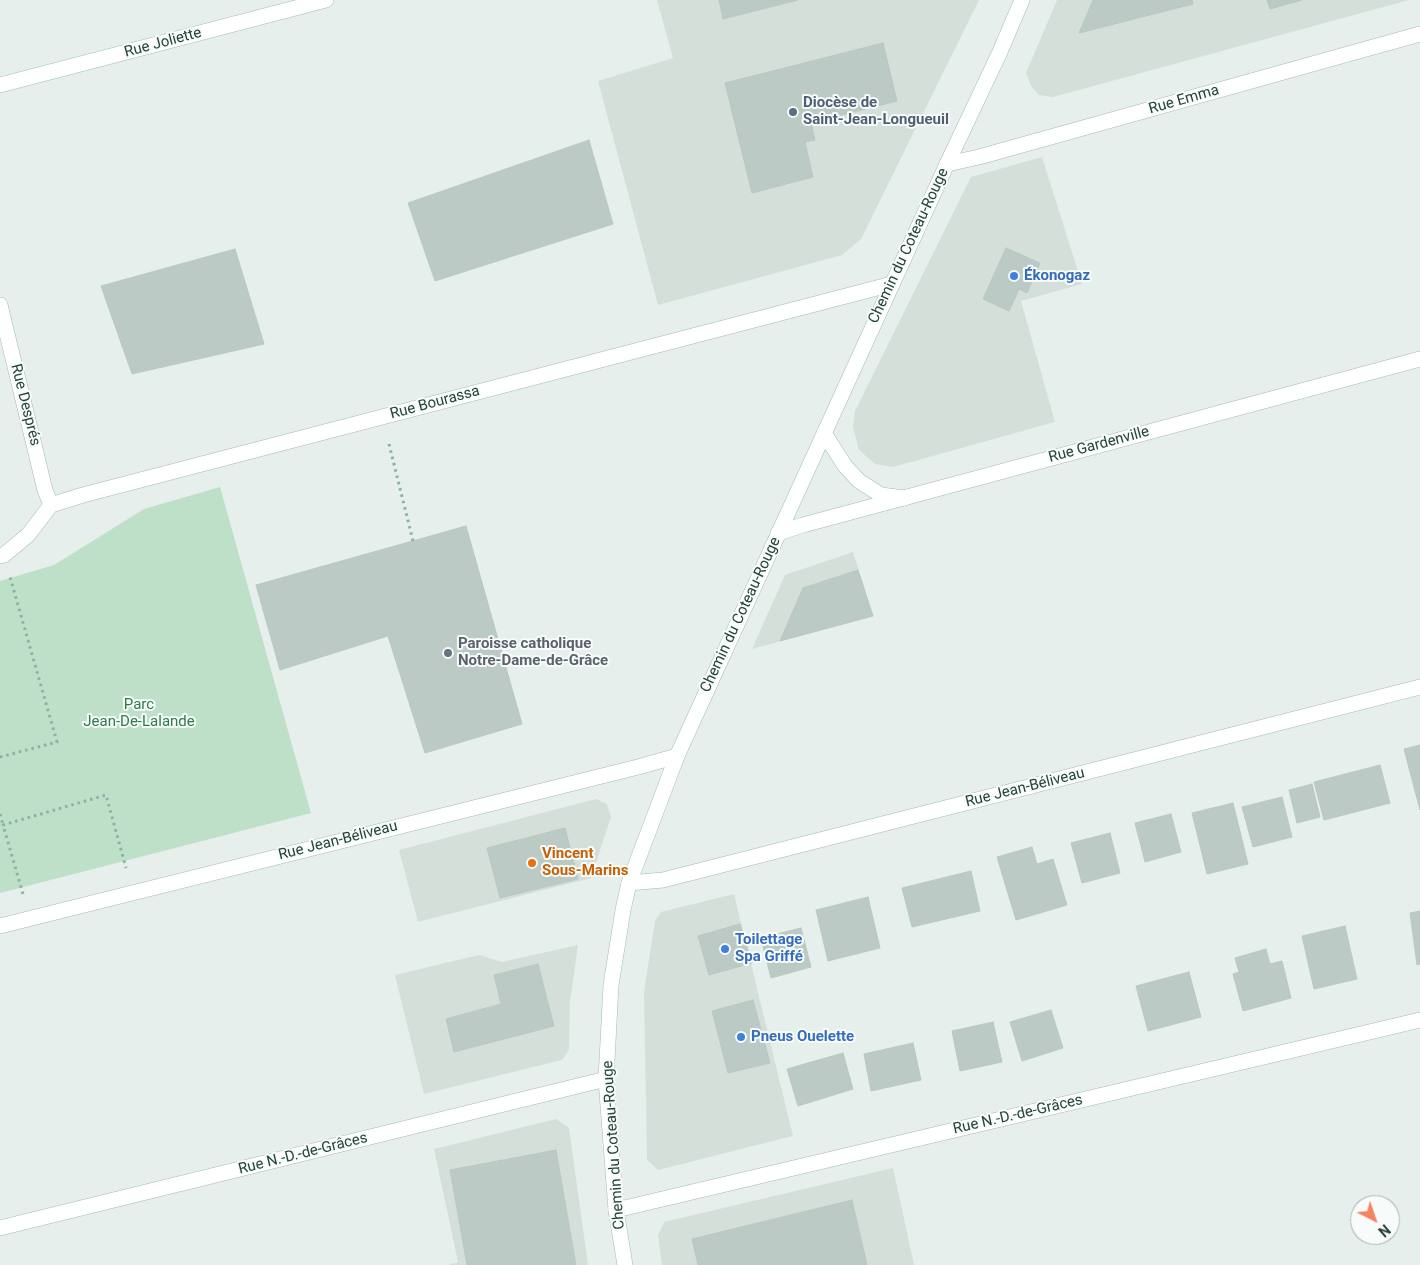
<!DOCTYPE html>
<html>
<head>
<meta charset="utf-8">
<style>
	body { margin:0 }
	#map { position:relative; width:1420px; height:1265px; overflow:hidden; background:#e6efeb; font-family:Roboto,sans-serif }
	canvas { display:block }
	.north { position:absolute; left:1350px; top:1195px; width:50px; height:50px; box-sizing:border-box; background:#f7fbf9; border:1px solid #a3b1ad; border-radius:50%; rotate:139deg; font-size:14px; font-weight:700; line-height:20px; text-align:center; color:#24423a }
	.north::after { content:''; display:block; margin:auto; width:18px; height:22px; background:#f4845f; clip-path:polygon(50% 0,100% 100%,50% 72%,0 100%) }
</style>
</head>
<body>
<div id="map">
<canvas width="1420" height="1265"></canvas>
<div class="north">N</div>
</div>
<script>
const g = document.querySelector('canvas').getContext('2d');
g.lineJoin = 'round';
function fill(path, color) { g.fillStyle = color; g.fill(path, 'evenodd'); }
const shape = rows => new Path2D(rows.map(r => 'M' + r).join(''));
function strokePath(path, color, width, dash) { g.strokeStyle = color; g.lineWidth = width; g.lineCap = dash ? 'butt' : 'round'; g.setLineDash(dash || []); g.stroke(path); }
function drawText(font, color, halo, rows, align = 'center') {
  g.font = font + ' Roboto,sans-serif'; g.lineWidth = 4; g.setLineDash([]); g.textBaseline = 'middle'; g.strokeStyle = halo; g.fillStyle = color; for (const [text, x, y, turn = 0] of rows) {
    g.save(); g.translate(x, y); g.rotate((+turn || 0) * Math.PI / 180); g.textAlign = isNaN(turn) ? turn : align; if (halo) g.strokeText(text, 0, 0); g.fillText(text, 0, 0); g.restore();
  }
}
const built = shape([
	[657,0,979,0,861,239,842,255,658,305,598,81,673,58],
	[1057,0,1409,0,1053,97,1039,95,1031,86,1026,73],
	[1042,157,1082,284,1021,301,1055,422,893,467,875,464,859,450,853,427,855,411,971,177],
	[853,552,873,616,752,649,785,575],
	[596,799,607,804,611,817,591,878,418,922,399,850],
	[734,894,793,1136,658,1170,647,1160,644,992,655,921,661,912],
	[578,945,570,1002,569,1050,562,1060,424,1094,395,975,479,955,502,962],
	[556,1119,569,1128,588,1265,448,1265,458,1262,434,1149],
	[893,1168,914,1265,662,1265,658,1235,664,1222]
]);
const green = shape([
	[220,487,311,813,0,893,0,581,54,565,144,509]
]);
const building = shape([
	[719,0,798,0,723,19,719,0],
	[1093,0,1192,0,1193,4,1079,33,1093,0],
	[1267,0,1302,0,1270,9,1267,0],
	[883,43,897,101,811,123,815,140,805,142,813,177,752,193,725,83,883,43],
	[589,140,613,224,435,281,408,203,589,140],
	[1006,248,1040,263,1027,293,1019,289,1009,311,983,299,1006,248],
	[235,249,264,344,132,374,101,286,235,249],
	[466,526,522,724,425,753,388,636,280,670,256,585,466,526],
	[858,570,873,616,780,641,803,588,858,570],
	[1420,745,1420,810,1404,749,1420,745],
	[1380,765,1390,803,1324,820,1314,782,1380,765],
	[1312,784,1320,817,1297,823,1289,790,1312,784],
	[1282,797,1292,837,1253,847,1242,807,1282,797],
	[1233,803,1248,864,1207,874,1192,813,1233,803],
	[1171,814,1181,852,1145,862,1135,823,1171,814],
	[565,828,578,879,500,898,487,848,565,828],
	[1110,833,1120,873,1082,883,1071,843,1110,833],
	[1032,847,1037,864,1053,859,1067,905,1016,920,997,857,1032,847],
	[971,871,980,911,912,927,902,888,971,871],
	[868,897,880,948,828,961,816,910,868,897],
	[1420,911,1420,964,1417,965,1410,913,1420,911],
	[740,924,752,963,709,975,698,936,740,924],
	[1345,926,1357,979,1314,989,1302,936,1345,926],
	[801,928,811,967,771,978,761,938,801,928],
	[1266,949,1270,964,1282,961,1291,998,1243,1011,1233,974,1239,972,1235,958,1266,949],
	[538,964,554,1026,454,1052,446,1019,501,1004,494,975,538,964],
	[1189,972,1201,1017,1148,1031,1136,986,1189,972],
	[753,1000,770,1063,728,1073,712,1011,753,1000],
	[1051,1010,1063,1048,1022,1061,1010,1022,1051,1010],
	[993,1022,1002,1062,960,1071,952,1031,993,1022],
	[913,1043,921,1080,871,1091,864,1054,913,1043],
	[843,1053,853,1089,798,1106,787,1069,843,1053],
	[556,1150,576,1265,467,1265,450,1170,556,1150],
	[852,1200,867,1265,698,1265,692,1239,852,1200]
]);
const path = shape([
	[389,444,413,541],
	[0,757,57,742,10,577],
	[0,814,3,825],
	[23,894,3,825,106,795,126,868]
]);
const street = shape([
	[947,164,979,157,1420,34],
	[0,305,45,490,51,505],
	[778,533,803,525,1420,359],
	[0,556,4,555,28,535,51,505,83,495,892,284],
	[629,883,663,880,1420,687],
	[0,926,638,767,677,756],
	[616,1210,1420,1020],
	[0,1228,606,1079]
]);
const secondary = shape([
	[0,85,326,0],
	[824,433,845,466,859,481,881,495,904,498],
	[625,1265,616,1210,606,1079,611,985,623,910,629,883,677,756,947,164,999,54,1022,0]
]);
const markers = [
	[793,112,5,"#5c6f8a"],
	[1014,276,5,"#3f7fe0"],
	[448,653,5,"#6b7280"],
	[532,863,5,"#e8710a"],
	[725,949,5,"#3f7fe0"],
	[741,1037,5,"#3f7fe0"]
];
const streetNames = [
	["Rue Joliette",163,43,-15],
	["Rue Emma",1184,100,-16],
	["Chemin du Coteau-Rouge",909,246,-65],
	["Rue Bourassa",435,403,-15],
	["Rue Després",25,405,76],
	["Rue Gardenville",1099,445,-15],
	["Chemin du Coteau-Rouge",741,615,-65],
	["Rue Jean-Béliveau",1025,788,-14],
	["Rue Jean-Béliveau",338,841,-14],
	["Rue N.-D.-de-Grâces",1018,1115,-13],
	["Chemin du Coteau-Rouge",614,1145,-94],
	["Rue N.-D.-de-Grâces",303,1154,-14]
];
const serviceNames = [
	["Diocèse de",803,103],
	["Saint-Jean-Longueuil",803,120]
];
const shopNames = [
	["Ékonogaz",1024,276],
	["Toilettage",735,940],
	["Spa Griffé",735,957],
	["Pneus Ouelette",751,1037]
];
const worshipNames = [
	["Paroisse catholique",458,644],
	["Notre-Dame-de-Grâce",458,661]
];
const parkNames = [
	["Parc",139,705],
	["Jean-De-Lalande",139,722]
];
const foodNames = [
	["Vincent",542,854],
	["Sous-Marins",542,871]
];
fill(built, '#d4dfda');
fill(green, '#bfe0c8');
fill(building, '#bbcac4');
strokePath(building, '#b8c9c2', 1);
strokePath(street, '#a8b8b2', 16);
strokePath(secondary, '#a4bbb3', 16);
strokePath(path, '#86b3a5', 3, [2.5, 4]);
strokePath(street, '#fff', 15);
strokePath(secondary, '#fff', 15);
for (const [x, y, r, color] of markers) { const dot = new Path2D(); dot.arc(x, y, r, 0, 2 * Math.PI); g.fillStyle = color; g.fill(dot); strokePath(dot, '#f7fbf9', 2); }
drawText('15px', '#24423a', '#f7fbf9', streetNames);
drawText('bold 15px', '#4e5e75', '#f7fbf9', serviceNames, 'left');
drawText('bold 15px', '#366cbe', '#f7fbf9', shopNames, 'left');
drawText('bold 15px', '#5b616d', '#f7fbf9', worshipNames, 'left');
drawText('15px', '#2d7a4b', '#f7fbf9', parkNames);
drawText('bold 15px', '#c56008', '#f7fbf9', foodNames, 'left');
</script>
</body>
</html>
